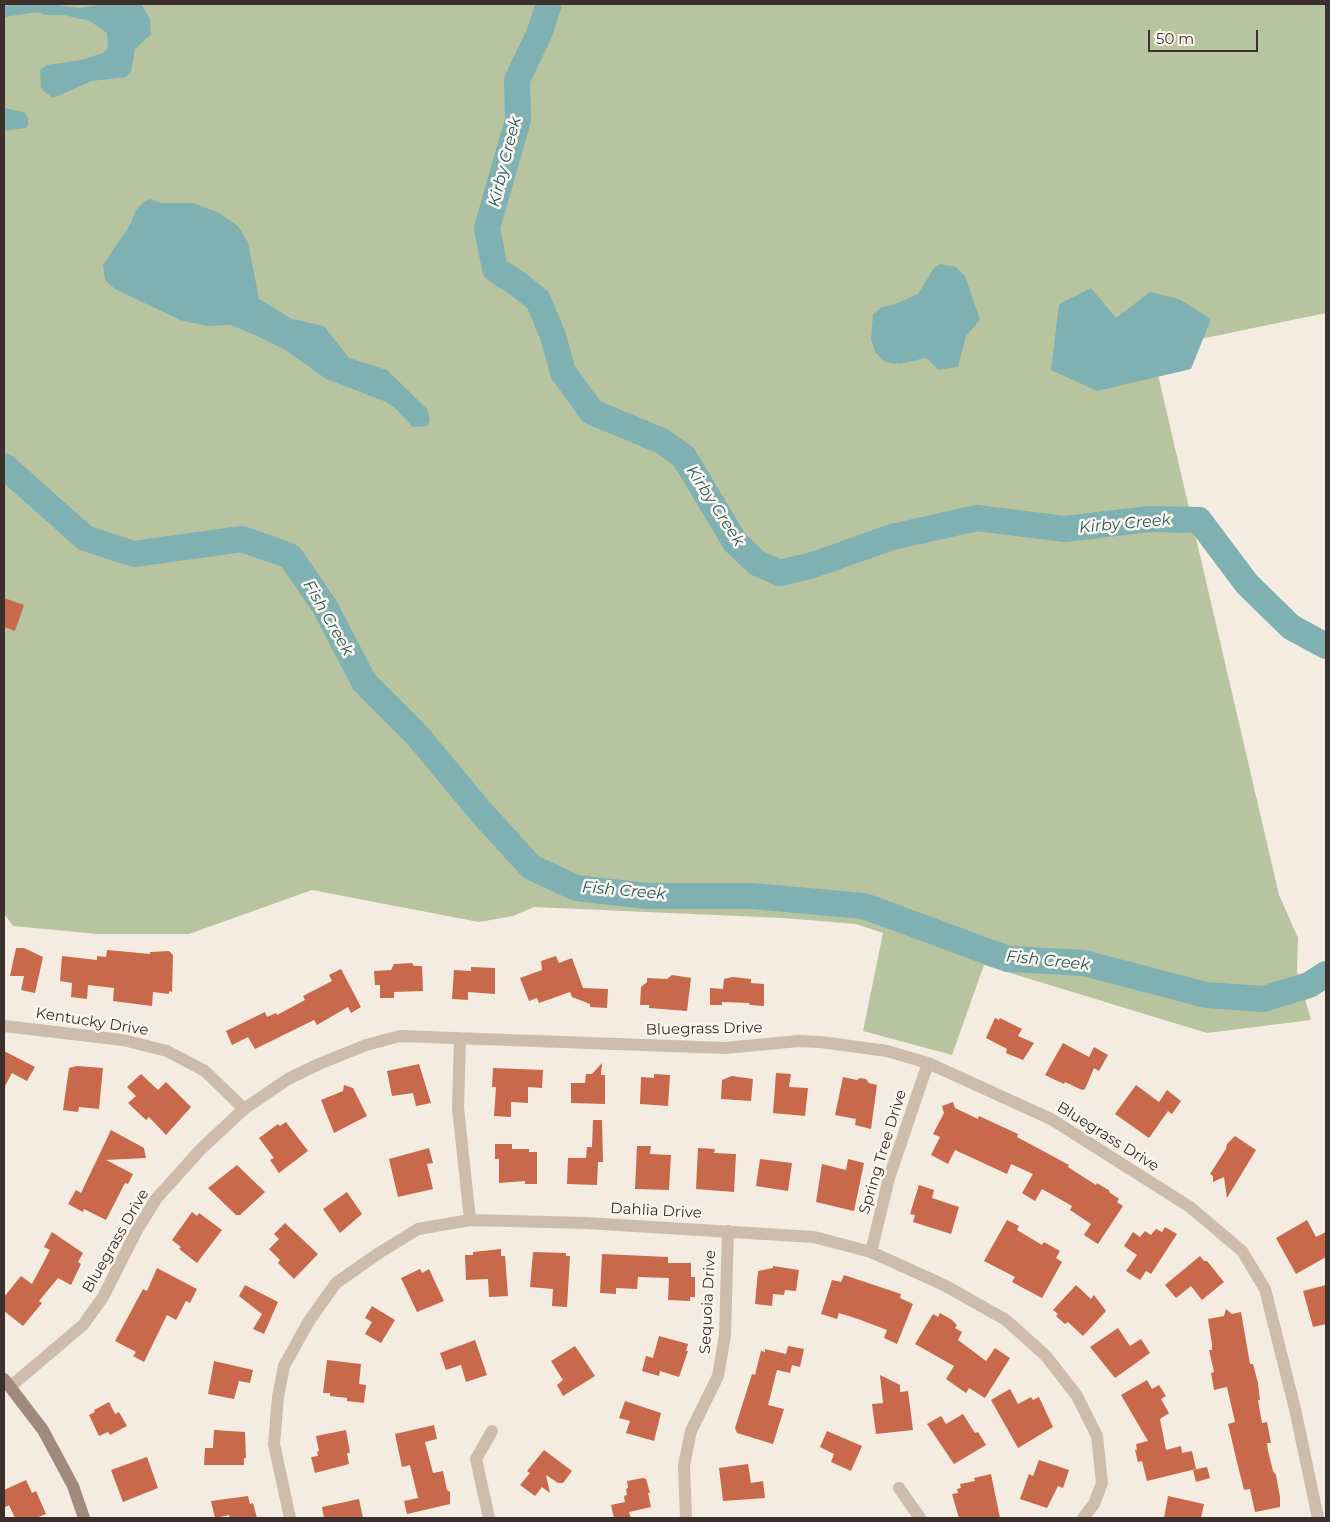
<!DOCTYPE html>
<html>
<head>
<meta charset="utf-8">
<style>
	body { margin:0 }
	#map { position:relative; width:1330px; height:1522px; overflow:hidden; background:#f4ebe1; font-family:Montserrat,sans-serif }
	canvas { display:block }
	.frame { position:absolute; inset:0; border:5px solid #3b302b; pointer-events:none }
	.scale { position:absolute; left:1148px; top:30px; width:110px; height:22px; box-sizing:border-box; border:2px solid #3b302b; border-top:0; padding-left:6px; font-size:15px; line-height:18px; white-space:nowrap; color:#3b302b; -webkit-text-stroke:4px #fbf5ee; paint-order:stroke }
</style>
</head>
<body>
<div id="map">
<canvas width="1330" height="1522"></canvas>
<div class="frame"></div>
<div class="scale">50 m</div>
</div>
<script>
const g = document.querySelector('canvas').getContext('2d');
g.lineJoin = 'round';
function fill(path, color) { g.fillStyle = color; g.fill(path, 'evenodd'); }
const shape = rows => new Path2D(rows.map(r => 'M' + r).join(''));
function strokePath(path, color, width, dash) { g.strokeStyle = color; g.lineWidth = width; g.lineCap = dash ? 'butt' : 'round'; g.setLineDash(dash || []); g.stroke(path); }
function drawText(font, color, halo, rows, align = 'center') {
  g.font = font + ' Montserrat,sans-serif'; g.lineWidth = 5; g.setLineDash([]); g.textBaseline = 'middle'; g.strokeStyle = halo; g.fillStyle = color; for (const [text, x, y, turn = 0] of rows) {
    g.save(); g.translate(x, y); g.rotate((+turn || 0) * Math.PI / 180); g.textAlign = isNaN(turn) ? turn : align; if (halo) g.strokeText(text, 0, 0); g.fillText(text, 0, 0); g.restore();
  }
}
const green = shape([
	[4,4,1326,4,1326,313,1152,349,1279,895,1298,938,1297,971,1311,1020,1207,1033,984,965,952,1055,863,1031,883,933,856,924,783,918,534,907,513,916,479,922,312,890,189,934,98,934,13,926,4,914]
]);
const water = shape([
	[19,4,50,4,78,8,107,4,141,4,150,19,151,34,135,49,131,72,126,77,92,81,53,98,41,89,40,70,47,65,81,60,103,53,108,48,107,33,90,21,64,15,45,15,38,12,4,17,4,6],
	[4,108,24,112,28,118,28,125,26,128,4,131],
	[150,199,161,203,194,203,219,213,238,226,248,242,259,299,292,319,324,326,349,358,387,370,427,409,430,419,428,426,413,427,394,407,384,401,326,379,287,351,257,336,231,325,207,326,180,320,115,289,105,280,103,265,130,225,136,210,143,203],
	[940,264,956,267,965,276,980,320,966,336,958,367,938,370,928,359,925,358,900,364,885,362,876,353,871,340,873,314,882,307,893,305,918,294,934,268],
	[1091,288,1116,318,1150,292,1179,299,1211,319,1191,369,1097,391,1051,370,1059,304]
]);
const river = shape([
	[549,4,539,34,517,80,518,120,487,228,495,269,518,284,538,300,553,336,563,372,592,412,662,441,684,457,735,542,757,563,780,573,813,565,892,537,977,518,1065,529,1149,519,1199,520,1247,584,1291,627,1326,646],
	[4,466,85,538,134,554,242,539,290,556,325,607,364,682,417,735,481,812,531,867,576,888,647,896,752,896,864,906,1008,959,1084,963,1206,995,1263,999,1309,985,1326,974]
]);
const building = shape([
	[4,598,24,605,15,631,4,627],
	[16,948,24,948,43,957,35,993,21,990,24,976,10,976],
	[107,950,150,954,150,952,169,951,173,955,172,992,169,991,169,994,153,992,152,1006,113,1001,114,988,88,985,87,999,71,997,72,983,60,981,62,956,97,960,97,956,106,957],
	[556,956,559,963,572,958,583,988,608,989,607,1008,590,1007,590,1004,572,997,570,992,539,1003,537,998,529,1001,520,978,542,970,541,961],
	[412,963,414,966,422,966,423,991,394,992,394,998,380,998,380,985,375,985,374,971,391,970,394,964],
	[471,967,495,968,495,994,468,992,468,1000,452,999,454,970,471,971],
	[341,969,361,1007,351,1013,348,1007,317,1025,314,1020,255,1049,248,1037,232,1045,226,1031,265,1012,267,1017,276,1013,277,1015,305,1000,303,996,332,981,329,975],
	[672,975,691,978,687,1011,649,1008,649,1005,640,1005,641,987,647,982,647,978,667,979],
	[732,977,751,979,751,983,764,984,764,1006,750,1005,749,1003,722,1002,722,1005,710,1005,710,988,723,989,724,979],
	[995,1018,999,1020,1000,1018,1022,1029,1018,1036,1034,1043,1023,1060,1006,1053,1007,1049,986,1038],
	[1063,1043,1089,1057,1094,1047,1108,1055,1099,1071,1094,1068,1085,1089,1082,1090,1065,1082,1064,1084,1045,1075],
	[4,1051,35,1067,27,1081,12,1073,4,1088],
	[602,1063,601,1075,605,1075,605,1104,571,1103,571,1083,585,1083,586,1074,592,1074],
	[419,1064,431,1103,416,1106,413,1093,392,1096,387,1071],
	[77,1066,103,1068,99,1109,79,1107,78,1112,63,1110,69,1068],
	[493,1068,543,1070,542,1088,528,1087,528,1103,511,1102,511,1117,494,1116,496,1087,492,1087],
	[776,1073,791,1074,789,1087,808,1088,805,1116,773,1113],
	[141,1074,158,1090,166,1082,191,1107,166,1135,149,1117,146,1120,128,1103,136,1096,127,1087],
	[654,1074,670,1075,668,1106,640,1104,641,1077,654,1078],
	[732,1076,753,1079,751,1101,721,1099,722,1080],
	[843,1077,857,1080,860,1078,866,1079,869,1083,877,1085,871,1129,855,1125,856,1119,835,1115],
	[344,1085,353,1088,367,1116,334,1133,321,1100,343,1091],
	[1136,1085,1159,1102,1167,1090,1181,1101,1172,1114,1168,1111,1149,1138,1115,1114],
	[953,1102,955,1108,978,1119,979,1116,1018,1134,1017,1137,1069,1165,1068,1167,1074,1171,1096,1185,1097,1183,1110,1191,1109,1192,1119,1199,1117,1202,1123,1206,1098,1244,1084,1235,1091,1224,1070,1210,1072,1206,1042,1189,1035,1201,1022,1193,1033,1174,1011,1164,1007,1174,955,1150,948,1164,931,1155,940,1137,933,1134,944,1113,942,1106],
	[593,1120,602,1120,603,1162,598,1162,597,1185,567,1184,568,1158,586,1158,587,1147,592,1147],
	[286,1122,308,1151,279,1173,270,1160,274,1158,259,1138,278,1124,280,1126],
	[111,1130,144,1148,146,1158,106,1160,133,1174,128,1184,125,1183,106,1220,84,1209,83,1212,68,1204,76,1190,81,1193],
	[1235,1136,1256,1150,1227,1198,1224,1177,1213,1182,1213,1176,1210,1174,1226,1149,1227,1144],
	[495,1144,512,1144,512,1149,529,1149,529,1152,537,1152,537,1184,525,1184,525,1181,499,1183,499,1159,495,1159],
	[637,1146,651,1146,650,1154,671,1155,669,1190,635,1189],
	[429,1148,433,1163,427,1164,433,1189,398,1197,389,1159],
	[698,1148,715,1149,714,1153,736,1154,734,1192,696,1189],
	[760,1159,792,1163,788,1191,756,1186],
	[848,1159,864,1163,854,1211,816,1202,822,1164,846,1170],
	[237,1165,265,1192,240,1215,236,1215,208,1188],
	[919,1185,934,1190,932,1198,959,1207,951,1234,913,1222,915,1215,910,1214],
	[347,1192,362,1214,340,1233,323,1209],
	[192,1212,197,1216,199,1213,222,1230,197,1263,179,1249,181,1247,172,1240],
	[1007,1220,1019,1226,1017,1230,1042,1245,1044,1242,1060,1251,1056,1258,1062,1262,1042,1298,1012,1282,1015,1277,984,1261],
	[1307,1220,1316,1237,1326,1232,1326,1257,1296,1274,1276,1238],
	[285,1223,318,1254,294,1279,278,1263,280,1260,269,1249,279,1239,274,1234],
	[1165,1227,1177,1234,1151,1274,1146,1271,1140,1280,1126,1271,1137,1255,1124,1246,1133,1232,1140,1237,1145,1231,1151,1235,1156,1229,1162,1232],
	[52,1232,83,1253,78,1262,81,1264,71,1285,58,1278,39,1301,42,1303,23,1326,4,1311,4,1297,21,1276,32,1284,50,1250,44,1247],
	[501,1249,501,1256,505,1256,508,1296,489,1297,488,1279,466,1280,465,1255,473,1255,473,1252],
	[533,1252,566,1253,566,1256,570,1256,567,1307,552,1306,553,1289,530,1287],
	[602,1254,668,1257,668,1263,691,1263,691,1277,695,1277,695,1297,690,1297,690,1301,668,1300,669,1278,638,1277,637,1289,616,1288,616,1294,600,1293],
	[1200,1256,1204,1261,1207,1261,1224,1282,1202,1300,1191,1286,1176,1298,1165,1285],
	[773,1266,799,1270,796,1291,785,1290,784,1295,773,1294,772,1306,755,1304,758,1271,773,1268],
	[157,1268,197,1289,190,1303,186,1301,176,1320,167,1315,144,1362,133,1356,136,1352,115,1341,143,1289,147,1291],
	[420,1269,422,1273,429,1269,444,1301,417,1312,401,1278],
	[844,1275,901,1294,900,1298,913,1304,897,1344,884,1338,887,1330,858,1319,839,1313,837,1319,821,1314,832,1280,841,1282],
	[245,1285,278,1302,264,1334,253,1329,262,1314,239,1296],
	[1076,1285,1091,1299,1094,1295,1106,1311,1083,1336,1068,1322,1065,1324,1056,1316,1058,1314,1053,1310],
	[1326,1285,1326,1324,1313,1327,1303,1291],
	[372,1306,395,1320,381,1343,365,1334,372,1322,365,1318],
	[1226,1309,1232,1314,1241,1312,1250,1364,1253,1364,1258,1383,1260,1400,1258,1400,1262,1423,1267,1422,1271,1443,1267,1443,1268,1451,1273,1471,1276,1475,1280,1497,1280,1507,1255,1512,1250,1489,1244,1490,1236,1458,1228,1424,1235,1422,1227,1387,1214,1390,1211,1373,1214,1372,1209,1350,1212,1350,1212,1344,1208,1319,1224,1316],
	[940,1313,952,1320,957,1325,955,1328,962,1332,958,1340,986,1361,995,1348,1010,1358,985,1398,969,1388,966,1393,946,1379,954,1366,915,1344,933,1314,938,1317],
	[1118,1328,1130,1346,1141,1339,1150,1353,1115,1378,1090,1347],
	[659,1336,688,1344,686,1351,688,1351,679,1377,660,1371,659,1376,642,1371,646,1356,653,1358],
	[475,1340,487,1375,466,1382,461,1365,446,1370,440,1353],
	[575,1346,595,1376,563,1396,557,1385,563,1380,551,1361],
	[788,1346,804,1349,800,1367,792,1365,790,1373,777,1370,768,1405,784,1409,773,1444,737,1433,735,1428,752,1374,755,1375,761,1351,765,1352,765,1349,786,1354],
	[327,1360,361,1364,359,1384,366,1385,364,1403,347,1401,347,1398,330,1396,330,1393,323,1393],
	[214,1361,253,1370,250,1383,239,1381,234,1399,208,1394],
	[880,1375,900,1385,900,1392,908,1391,913,1430,876,1434,872,1404,883,1403],
	[1147,1380,1152,1389,1159,1385,1166,1396,1161,1399,1169,1413,1160,1419,1166,1450,1181,1446,1182,1453,1192,1451,1196,1469,1147,1481,1142,1461,1138,1462,1135,1450,1137,1450,1136,1444,1148,1441,1121,1395],
	[1010,1389,1018,1404,1031,1397,1033,1400,1039,1397,1053,1427,1018,1448,991,1400],
	[625,1401,661,1413,654,1441,626,1433,630,1421,619,1418],
	[109,1402,115,1414,119,1412,127,1426,110,1435,108,1432,99,1436,89,1415,95,1412,94,1410],
	[963,1414,975,1433,978,1432,986,1445,954,1464,927,1424,941,1416,946,1424],
	[434,1425,437,1439,425,1442,433,1473,443,1471,447,1490,450,1492,450,1504,407,1514,404,1501,418,1498,410,1465,402,1467,395,1434],
	[214,1430,245,1432,246,1458,244,1458,244,1465,204,1465,205,1448,213,1448],
	[346,1430,350,1453,347,1453,349,1464,315,1473,311,1457,318,1456,317,1452,319,1451,316,1436],
	[827,1431,862,1446,851,1471,831,1462,834,1454,820,1447],
	[544,1450,572,1471,563,1483,558,1483,546,1475,550,1493,542,1487,535,1496,520,1485,530,1473,527,1471],
	[147,1457,158,1488,123,1502,111,1470],
	[1039,1460,1069,1470,1063,1488,1058,1486,1047,1508,1020,1499,1029,1474,1033,1476],
	[748,1464,751,1483,763,1481,765,1498,723,1501,719,1468],
	[1207,1467,1210,1478,1196,1482,1193,1470],
	[991,1474,1000,1518,959,1518,952,1494,958,1493,957,1489,961,1488,960,1484,975,1481,974,1478],
	[643,1478,646,1479,650,1493,648,1493,651,1507,629,1512,631,1518,614,1518,611,1505,625,1502,624,1496,627,1495,626,1489,628,1488,627,1481],
	[26,1480,32,1493,36,1491,46,1514,36,1518,15,1518,9,1505,4,1508,4,1490],
	[248,1496,250,1504,253,1503,257,1518,230,1518,229,1515,215,1518,211,1501],
	[1168,1496,1204,1504,1201,1518,1164,1518],
	[359,1499,363,1518,324,1518,322,1507]
]);
const street = shape([
	[4,1026,123,1040,167,1051,205,1071,244,1109],
	[460,1038,458,1108,470,1220],
	[871,1252,889,1178,928,1063],
	[11,1386,83,1325,103,1297,137,1230,156,1199,201,1149,244,1109,288,1079,319,1064,366,1045,400,1036,725,1048,798,1041,821,1042,887,1051,928,1063,1051,1119,1190,1207,1242,1251,1265,1289,1295,1409,1318,1518],
	[899,1488,920,1518],
	[290,1518,274,1444,278,1397,284,1366,309,1321,336,1283,379,1253,418,1229,470,1220,586,1223,814,1237,871,1252,944,1285,1006,1320,1046,1356,1077,1396,1097,1436,1102,1483,1094,1504,1083,1518],
	[489,1518,476,1459,492,1431],
	[686,1518,684,1465,691,1431,718,1376,725,1335,728,1231]
]);
const secondary = shape([
	[4,1379,43,1430,73,1486,84,1518]
]);
const streetNames = [
	["Kentucky Drive",92,1022,9],
	["Bluegrass Drive",704,1029,-1],
	["Bluegrass Drive",1108,1137,32],
	["Spring Tree Drive",883,1152,-73],
	["Dahlia Drive",656,1211,3],
	["Bluegrass Drive",116,1241,-60],
	["Sequoia Drive",708,1302,-87]
];
const waterNames = [
	["Kirby Creek",505,162,-76],
	["Kirby Creek",715,506,57],
	["Kirby Creek",1125,524,-5],
	["Fish Creek",328,618,60],
	["Fish Creek",624,891,5],
	["Fish Creek",1048,961,6]
];
fill(green, '#b8c4a0');
fill(water, '#7fb0b2');
strokePath(river, '#7fb0b2', 26);
fill(building, '#c8694b');
strokePath(street, '#cdbbac', 12);
strokePath(secondary, '#a18a7d', 12);
drawText('15px', '#3b302b', '#fbf5ee', streetNames);
drawText('italic 16px', '#1f5a5e', '#fbf5ee', waterNames);
</script>
</body>
</html>
